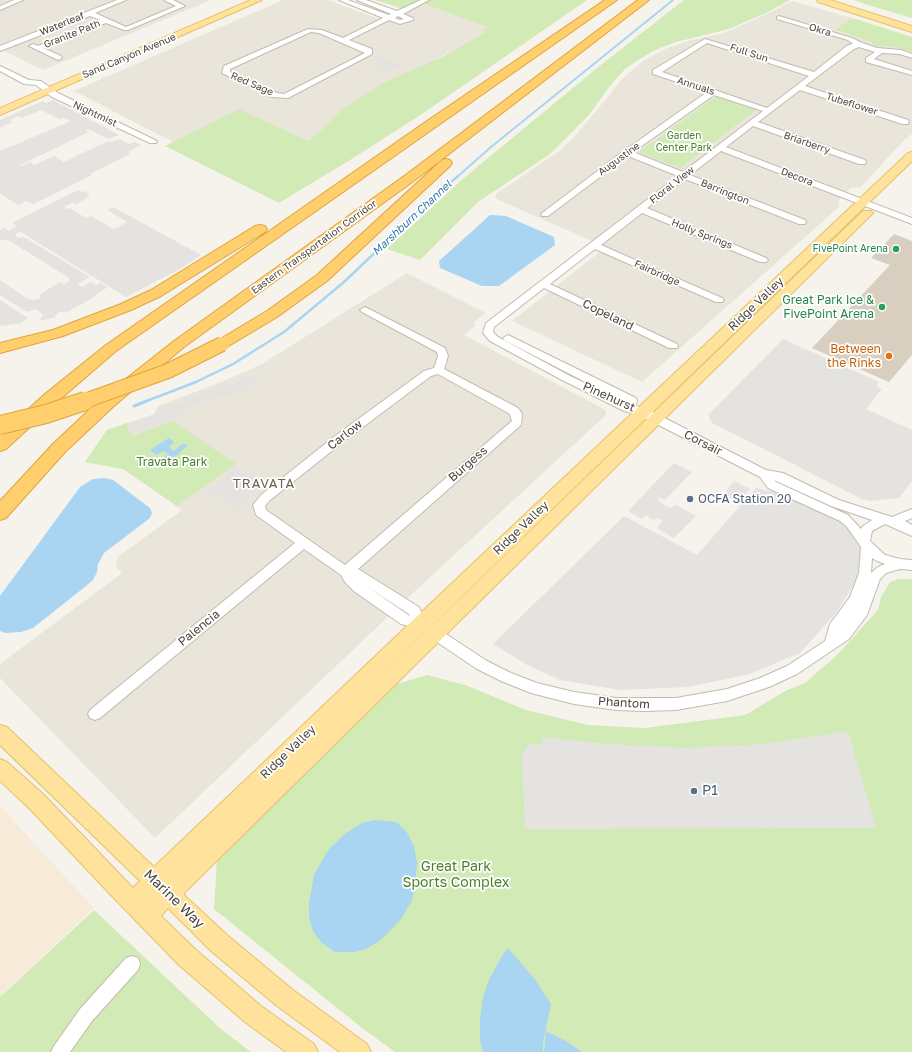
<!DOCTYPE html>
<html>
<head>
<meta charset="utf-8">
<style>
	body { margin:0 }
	canvas { display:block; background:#f6f3ec }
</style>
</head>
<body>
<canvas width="912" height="1052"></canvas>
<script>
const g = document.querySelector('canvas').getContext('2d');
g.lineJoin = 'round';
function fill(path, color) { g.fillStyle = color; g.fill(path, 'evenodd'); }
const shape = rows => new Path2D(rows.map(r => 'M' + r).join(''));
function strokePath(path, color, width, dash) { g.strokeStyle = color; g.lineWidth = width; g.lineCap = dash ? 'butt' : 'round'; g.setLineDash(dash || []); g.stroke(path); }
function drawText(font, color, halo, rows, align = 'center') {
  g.font = font + ' "Golos Text",sans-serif'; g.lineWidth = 3.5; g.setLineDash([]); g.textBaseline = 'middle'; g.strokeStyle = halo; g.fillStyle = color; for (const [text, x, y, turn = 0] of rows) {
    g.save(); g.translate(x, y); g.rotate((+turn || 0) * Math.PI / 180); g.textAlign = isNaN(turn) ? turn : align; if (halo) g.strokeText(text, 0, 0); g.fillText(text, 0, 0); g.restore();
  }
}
const residential = shape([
	[0,0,211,0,43,70,0,49],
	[283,0,328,0,387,22,424,4,489,27,483,30,487,32,343,109,309,141,239,109,173,142,74,91],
	[792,1,852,18,836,31,869,41,875,46,894,47,912,52,912,134,904,140,861,187,851,188,838,201,840,206,642,382,512,321,606,247,496,199,495,197,496,194,558,152,574,137,608,97,620,81,643,61,665,49,691,40,724,33,767,14],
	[407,273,486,313,474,322,475,326,464,335,604,409,606,411,606,415,415,591,155,838,0,678,0,664,122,573,116,567,118,557,182,510,123,469,85,462,107,430,154,414,158,406,226,380,262,364]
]);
const commercial = shape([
	[0,806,94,908,0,996]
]);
const green = shape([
	[375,0,587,0,422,114,350,160,279,203,165,146,239,109,309,141,343,109,385,82,442,57,486,32,483,30,488,27,424,4,410,11],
	[684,0,790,0,766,13,729,29,676,42,653,51,638,60,625,69,610,86,589,115,550,154,478,202,420,260,387,249,465,177,602,64],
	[853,0,912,0,912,18,878,8],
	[852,18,912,37,912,52,894,47,875,46,869,41,835,30],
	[716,97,756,110,680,168,639,152],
	[173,421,236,464,177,506,123,469,85,462,107,430,127,423,132,436],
	[898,579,912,579,912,1052,395,1052,362,1028,214,909,217,859,397,684,427,675,465,685,526,710,588,725,645,728,745,715,787,690,805,683,837,655,878,610,881,597,890,582],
	[94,910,222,1030,251,1052,0,1052,0,997]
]);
const parking = shape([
	[380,56,401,65,386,73,376,69,384,65,372,60],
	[53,100,119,135,109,139,88,129,86,130,89,132,20,165,22,166,30,162,34,165,54,156,64,162,108,141,111,142,119,139,129,144,134,142,141,145,128,152,130,154,90,174,92,175,33,204,26,201,18,205,0,194,0,151,71,121,64,118,59,119,41,110,22,118,19,116,10,120,13,122,0,128,0,120,43,101,46,103],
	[78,190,81,192,84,191,90,194,87,195,89,197,76,204,72,203,65,206,65,209,69,208,86,218,91,216,114,229,127,222,107,210,113,207,201,255,178,270,126,297,19,231,15,235,18,238,24,237,90,277,78,284,82,287,90,282,96,285,100,283,108,287,97,294,93,293,97,295,66,313,61,311,54,316,57,317,38,321,43,316,39,311,35,309,27,312,0,295,0,280,28,299,34,300,41,298,39,295,60,282,65,284,69,281,69,278,8,240,0,240,0,230,4,228,9,231,13,228,17,226,12,223],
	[0,300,28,318,22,322,22,323,0,326],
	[783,339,879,382,876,386,882,389,866,409,912,430,912,481,899,498,870,501,862,499,712,423,708,415],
	[250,376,258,383,228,398,225,394,175,413,178,417,131,435,127,425,160,413,159,408,175,403,177,406,187,402,185,398,226,382,229,385,233,384],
	[674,463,692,472,665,500,658,497,658,501,670,508,676,505,696,516,674,538,657,528,663,521,657,518,654,520,646,515,642,519,628,511],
	[236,467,260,482,257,488,259,489,249,499,246,506,241,506,239,512,207,489],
	[734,481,750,489,738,503,724,494],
	[756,488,793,496,851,524,861,547,867,565,835,614,800,653,750,674,688,687,620,690,560,680,527,665,493,644,624,516,697,555],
	[848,731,876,828,525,829,522,755,527,746,532,744,541,745,542,737,607,744,685,748,764,744]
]);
const water = shape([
	[490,215,506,216,554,237,555,245,499,286,482,286,440,268,439,261],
	[169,438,174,442,169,447,174,451,182,444,188,445,177,455,161,464,159,460,169,454,164,451,156,455,150,450],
	[104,478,113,480,150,508,152,513,150,518,104,553,98,564,97,572,93,580,86,586,33,628,21,632,6,633,0,631,0,596,80,487,93,479],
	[376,820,396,822,406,831,414,846,417,863,415,888,412,900,402,918,381,940,366,949,354,952,335,952,321,942,313,931,309,917,309,903,314,875,323,859,330,848,346,833,362,823],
	[508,948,534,978,551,1004,543,1043,543,1052,483,1052,480,1040,480,1020,483,997,489,980,502,956],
	[546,1031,564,1040,582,1052,544,1052]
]);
const streamFar2 = shape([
	[457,177,491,147,673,0]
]);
const streamFar1 = shape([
	[144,402,196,382,233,364,284,332,344,282,428,202,458,176]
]);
const stream = shape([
	[134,406,147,401]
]);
const building = shape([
	[894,234,912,241,912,355,889,382,812,348,890,265,871,258]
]);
const minor = shape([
	[14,0,23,0,0,10,0,6,14,0],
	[117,0,126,0,95,13,126,27,176,6,164,0,173,0,185,6,128,30,124,30,106,23,43,48,61,56,62,58,58,60,29,46,33,44,38,46,100,20,90,16,0,51,0,46,117,0],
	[339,0,348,0,389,15,391,14,357,0,366,0,397,11,421,0,429,0,403,14,413,18,413,20,400,24,389,20,349,40,372,49,372,54,288,98,272,97,222,73,224,66,308,29,322,30,343,38,383,18,339,0],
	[398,16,404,19,400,20,395,18,398,16],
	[311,32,319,33,365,53,284,94,277,93,230,72,230,69,311,32],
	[779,16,852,38,862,43,877,48,901,50,912,54,912,58,900,54,882,53,874,59,912,71,912,75,866,62,866,58,875,52,859,47,854,49,805,86,908,120,909,122,908,124,902,124,800,90,758,122,865,160,866,162,865,164,859,164,753,126,726,147,912,218,912,224,721,151,690,175,805,220,806,222,805,224,799,224,685,179,647,208,766,258,768,260,766,262,760,262,642,213,601,245,722,298,724,300,722,302,716,302,595,249,550,284,677,344,678,346,677,348,669,348,544,288,494,327,493,332,498,337,570,376,632,405,647,409,766,470,783,473,839,500,892,517,912,509,912,518,905,521,912,525,912,536,885,524,872,531,870,541,885,555,900,559,912,560,912,570,900,569,886,573,880,579,867,615,849,639,797,674,769,687,727,701,676,710,644,711,616,710,574,704,531,693,501,681,477,669,416,628,401,624,355,592,345,582,341,575,304,549,100,718,95,720,90,718,88,714,90,710,295,543,256,515,253,505,261,495,335,436,424,371,434,368,438,356,437,352,362,312,360,310,365,307,445,348,448,356,444,369,518,408,522,414,521,425,358,569,419,607,425,620,487,661,511,673,537,683,574,692,616,698,676,698,727,689,760,678,787,666,825,641,830,624,850,597,859,573,861,547,847,527,840,521,768,488,760,477,639,415,624,411,562,380,490,341,483,333,486,323,678,176,628,156,548,216,542,216,541,214,617,156,707,92,653,74,653,70,705,39,814,72,848,45,853,44,848,40,777,19,777,17,779,16],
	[707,43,809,76,767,108,662,72,707,43],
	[714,95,763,111,683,172,633,152,714,95],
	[438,374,510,414,512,421,345,565,266,510,265,506,269,501,343,442,431,376,438,374],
	[774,480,831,506,872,520,863,526,861,529,848,515,776,482,774,480],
	[872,558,877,561,885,564,878,567,871,573,872,558],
	[363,584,409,614,410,616,363,584],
	[0,66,29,80,41,81,58,93,157,141,156,143,150,143,52,97,36,85,24,84,0,71,0,66],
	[508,335,636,398,637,401,636,404,632,405,628,404,504,340,503,338,508,335],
	[132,956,138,958,140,964,138,970,92,1021,70,1052,51,1052,54,1046,80,1009,126,958,132,956]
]);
const major = shape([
	[251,0,262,0,0,115,0,108,251,0],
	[817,0,830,0,912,26,912,32,818,2,817,0],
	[912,152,912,161,361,694,863,211,871,211,873,213,871,215,183,894,227,935,293,990,367,1044,371,1052,340,1052,277,1006,211,951,168,908,161,916,195,949,261,1006,314,1044,318,1052,286,1052,245,1022,179,965,109,893,29,808,0,781,0,759,7,762,43,794,133,888,140,881,0,745,0,725,7,727,154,867,429,605,908,153,912,152]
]);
const highway = shape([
	[605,0,617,0,116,351,57,402,6,449,0,451,0,435,45,394,106,345,427,121,605,0],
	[638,0,649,0,415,180,184,347,115,405,65,452,6,518,0,520,0,501,53,444,103,397,174,341,407,174,638,0],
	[446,159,450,160,452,163,450,166,327,281,277,317,227,347,222,349,217,347,214,344,217,341,267,311,317,275,442,160,446,159],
	[260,225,265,226,267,229,265,232,161,296,131,310,63,336,0,353,0,343,53,330,121,304,151,290,255,226,260,225]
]);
const highwayBridgeFar1 = shape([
	[82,402,168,371,222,344]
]);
const highwayBridge = shape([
	[0,425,46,414,85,401]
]);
const markers = [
	[896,249,4,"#2e9e5b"],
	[882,307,4,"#2e9e5b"],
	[889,356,4,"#e8710a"],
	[690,499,4,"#5c6f8a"],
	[694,791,4,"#5c6f8a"]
];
const farStreetnames = [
	["Waterleaf",62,24,-22],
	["Okra",820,30,17],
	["Granite Path",72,34,-22],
	["Full Sun",749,53,18],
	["Sand Canyon Avenue",129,56,-23],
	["Red Sage",252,84,23],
	["Annuals",696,86,18],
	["Tubeflower",852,104,18],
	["Nightmist",95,114,25],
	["Briarberry",807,143,19],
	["Augustine",619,159,-36],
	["Decora",797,177,21],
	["Floral View",672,185,-38],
	["Barrington",725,192,22],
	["Holly Springs",702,234,22],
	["Eastern Transportation Corridor",314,247,-36],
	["Fairbridge",657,273,24]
];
const farParknames = [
	["Garden",684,136],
	["Center Park",684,148]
];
const farLeisurenames = [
	["FivePoint Arena",888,249]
];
const farWaternames = [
	["Marshburn Channel",412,218,-43]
];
const leisureNames = [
	["Great Park Ice &",874,300],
	["FivePoint Arena",874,314]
];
const streetNames = [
	["Ridge Valley",756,304,-44],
	["Copeland",608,315,26],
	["Pinehurst",609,397,24],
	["Carlow",345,435,-38],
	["Corsair",703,443,27],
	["Burgess",468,464,-41],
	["Ridge Valley",521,528,-44],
	["Palencia",199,628,-39],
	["Phantom",624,703,4],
	["Ridge Valley",288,752,-44]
];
const foodNames = [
	["Between",881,349],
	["the Rinks",881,363]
];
const parkNames = [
	["Travata Park",172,462]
];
const serviceNames = [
	["OCFA Station 20",698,499]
];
const neighbourhoodNames = [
	["TRAVATA",264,484]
];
const nearServicenames = [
	["P1",702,791]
];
const nearParknames = [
	["Great Park",456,867],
	["Sports Complex",456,883]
];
const nearStreetnames = [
	["Marine Way",174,899,44]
];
fill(residential, '#eae5da');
fill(commercial, '#f7ead8');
fill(green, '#d2eab5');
fill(parking, '#e5e3e0');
fill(water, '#a9d4f2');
strokePath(streamFar2, '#a9d4f2', 2);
strokePath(streamFar1, '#a9d4f2', 2.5);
strokePath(stream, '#a9d4f2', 3);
fill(building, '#d8cfc1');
strokePath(minor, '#c2bbae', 2);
strokePath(major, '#e6c16a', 2);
strokePath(highway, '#e0a43c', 2);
fill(minor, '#fff');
fill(major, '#ffe39c');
fill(highway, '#ffcf6e');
strokePath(highwayBridgeFar1, '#e0a43c', 16, []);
strokePath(highwayBridge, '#e0a43c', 20, []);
strokePath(highwayBridgeFar1, '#ffcf6e', 14);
strokePath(highwayBridge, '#ffcf6e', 18);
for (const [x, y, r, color] of markers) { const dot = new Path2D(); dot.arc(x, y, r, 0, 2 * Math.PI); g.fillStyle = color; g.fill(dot); strokePath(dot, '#fff', 1.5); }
drawText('10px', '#4b4439', '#fff', farStreetnames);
drawText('10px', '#4a7f2a', '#fff', farParknames);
drawText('10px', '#27864d', '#fff', farLeisurenames, 'right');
drawText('italic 11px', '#2e7ab2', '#fff', farWaternames);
drawText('12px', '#27864d', '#fff', leisureNames, 'right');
drawText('12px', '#4b4439', '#fff', streetNames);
drawText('12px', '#c56008', '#fff', foodNames, 'right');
drawText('12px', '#4a7f2a', '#fff', parkNames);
drawText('12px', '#4e5e75', '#fff', serviceNames, 'left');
g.letterSpacing = '1px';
drawText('13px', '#6e6250', '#fff', neighbourhoodNames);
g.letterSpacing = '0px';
drawText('14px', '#4e5e75', '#fff', nearServicenames, 'left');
drawText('14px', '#4a7f2a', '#fff', nearParknames);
drawText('14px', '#4b4439', '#fff', nearStreetnames);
</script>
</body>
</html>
